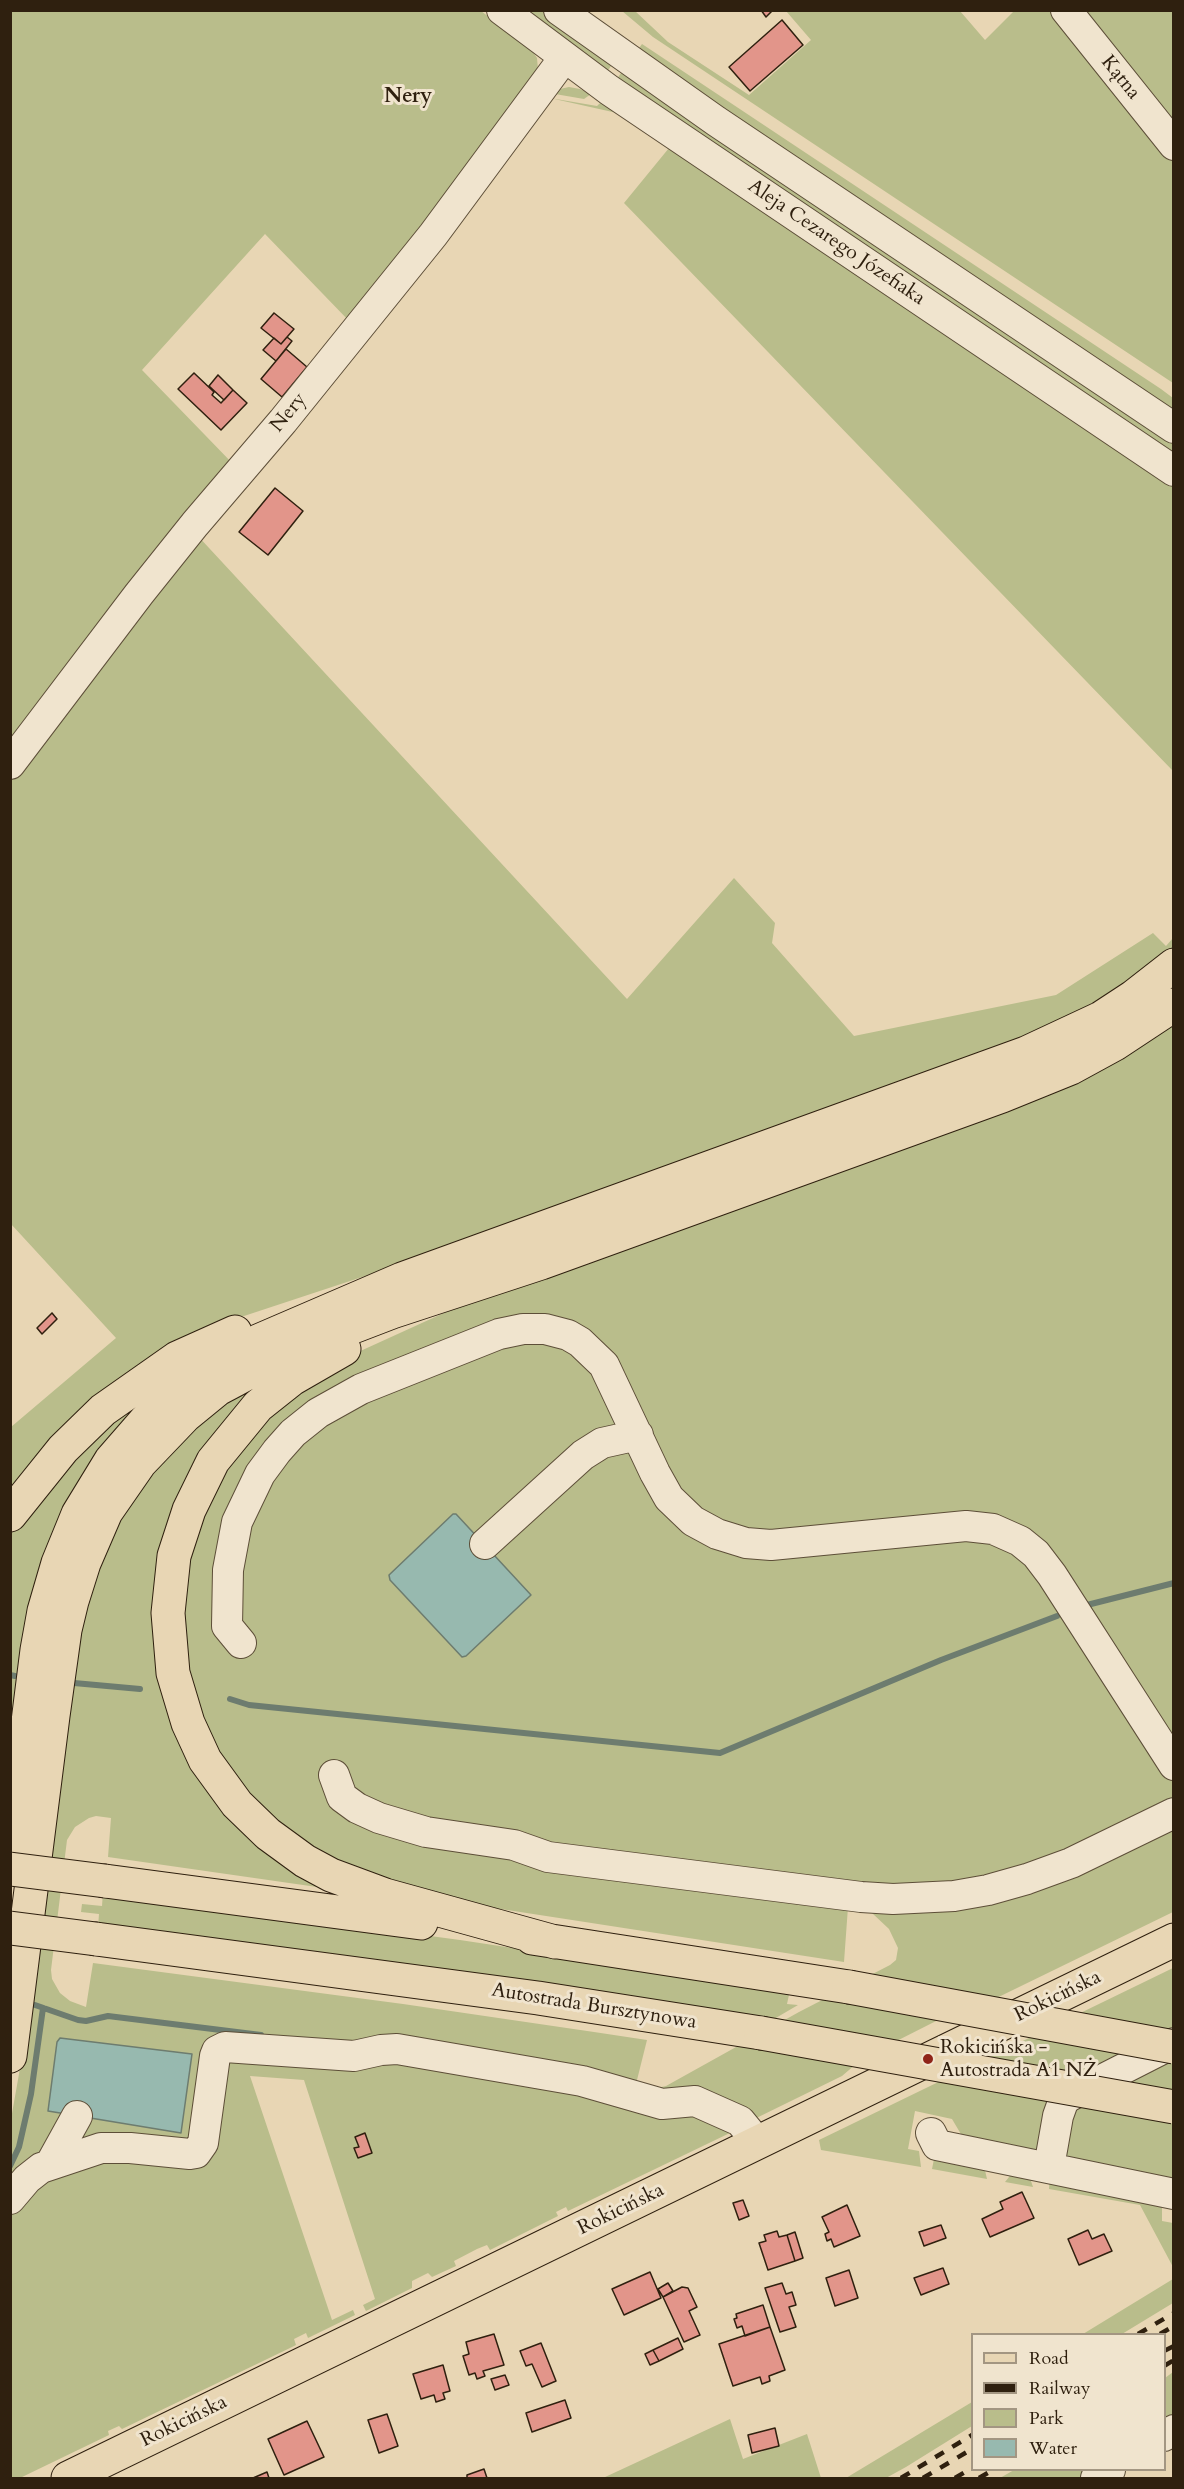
<!DOCTYPE html>
<html>
<head>
<meta charset="utf-8">
<style>
	body { margin:0 }
	#map { position:relative; width:1184px; height:2489px; overflow:hidden; background:#e8d6b4; font-family:Cardo,serif }
	canvas { display:block }
	.frame { position:absolute; inset:0; border:12px solid #2f200f; pointer-events:none }
	.legend { position:absolute; left:971px; top:2333px; width:195px; height:138px; box-sizing:border-box; background:#f0e4ce; border:2px solid #a39682; margin:0; padding:8px 10px; list-style:none; font-size:18px; color:#2f200f }
	.legend li { display:flex; align-items:center; gap:12px; height:30px }
	.legend b { width:30px; border:2px solid #a39682 }
</style>
</head>
<body>
<div id="map">
<canvas width="1184" height="2489"></canvas>
<div class="frame"></div>
<ul class="legend">
<li><b style="height:8px;background:#e8d6b4"></b>Road</li>
<li><b style="height:8px;background:#2f200f"></b>Railway</li>
<li><b style="height:16px;background:#b9bd8b"></b>Park</li>
<li><b style="height:16px;background:#97b9af"></b>Water</li>
</ul>
</div>
<script>
const g = document.querySelector('canvas').getContext('2d');
g.lineJoin = 'round';
function fill(path, color) { g.fillStyle = color; g.fill(path, 'evenodd'); }
const shape = rows => new Path2D(rows.map(r => 'M' + r).join(''));
function strokePath(path, color, width, dash) { g.strokeStyle = color; g.lineWidth = width; g.lineCap = dash ? 'butt' : 'round'; g.setLineDash(dash || []); g.stroke(path); }
function drawText(font, color, halo, rows, align = 'center') {
  g.font = font + ' Cardo,serif'; g.lineWidth = 6; g.setLineDash([]); g.textBaseline = 'middle'; g.strokeStyle = halo; g.fillStyle = color; for (const [text, x, y, turn = 0] of rows) {
    g.save(); g.translate(x, y); g.rotate((+turn || 0) * Math.PI / 180); g.textAlign = isNaN(turn) ? turn : align; if (halo) g.strokeText(text, 0, 0); g.fillText(text, 0, 0); g.restore();
  }
}
const green = shape([
	[11,11,481,11,531,49,537,58,538,70,351,323,265,234,142,370,236,467,11,747],
	[519,11,542,11,613,63,605,75],
	[622,11,635,11,668,42,749,95,811,40,786,11,960,11,985,40,1014,11,1055,11,1173,156,1173,383,653,37],
	[1075,11,1173,11,1173,133],
	[642,44,1161,389,1173,398,1173,412,637,51],
	[623,70,1173,441,1173,458,615,82],
	[569,87,580,89,591,94,584,99,555,94,560,89],
	[550,98,597,106,602,101,1173,487,1173,771,624,203,669,148,617,113],
	[197,535,627,999,734,878,775,923,772,943,854,1036,1056,995,1153,933,1166,946,1173,938,1173,949,1111,996,1039,1034,447,1249,241,1317,11,1488,11,1427,116,1338,11,1224,11,775],
	[1173,1021,1173,1754,1055,1568,1029,1539,1010,1528,979,1520,771,1539,731,1532,705,1521,680,1503,661,1465,637,1405,618,1412,619,1419,616,1430,592,1442,555,1471,564,1481,587,1461,612,1447,620,1446,632,1449,650,1483,679,1518,695,1530,724,1544,753,1551,785,1551,946,1533,992,1536,1018,1548,1036,1566,1055,1590,1173,1776,1173,1807,1060,1863,996,1882,945,1891,908,1893,830,1888,829,1897,899,1903,945,1901,1002,1892,1051,1877,1173,1820,1173,1912,976,2008,942,2018,863,2058,842,2076,738,2127,734,2131,568,2211,566,2207,556,2212,558,2216,490,2250,487,2245,477,2249,454,2261,456,2266,432,2277,428,2273,412,2281,412,2288,366,2311,363,2305,375,2299,304,2080,250,2076,332,2320,353,2310,355,2315,308,2338,306,2333,294,2339,296,2345,290,2348,122,2429,119,2426,108,2431,109,2435,20,2478,11,2478,11,2119,19,2074,70,1673,83,1605,100,1551,125,1504,152,1466,183,1434,223,1402,248,1386,301,1360,245,1405,215,1441,192,1478,179,1505,166,1547,159,1593,159,1635,166,1678,178,1718,190,1747,214,1791,258,1842,287,1868,300,1876,323,1884,324,1888,108,1857,111,1818,96,1816,89,1818,75,1827,67,1840,51,1970,52,1979,60,1993,70,2001,86,2007,93,1963,403,2004,594,2032,647,2040,635,2088,648,2090,666,2086,799,2012,890,1965,896,1960,898,1948,889,1929,872,1913,848,1907,844,1962,449,1901,371,1880,308,1850,283,1831,243,1792,214,1749,199,1718,192,1699,181,1643,181,1591,191,1538,206,1500,234,1452,265,1418,296,1390,356,1353,446,1312,1056,1087,1114,1059],
	[167,1378,11,1790,11,1532,84,1442],
	[103,1892,460,1940,790,1990,787,2004,798,2005,769,2022,98,1927,99,1914,81,1912,82,1904,102,1906],
	[1173,1968,1173,2036,1079,2082,1042,2152,968,2146,952,2119,915,2111,908,2149,919,2151,921,2167,821,2150,819,2140],
	[1173,2050,1173,2186,1064,2158,1072,2110],
	[934,2159,984,2166,987,2179,932,2169],
	[1013,2172,1029,2175,1033,2187,1005,2182],
	[1050,2174,1162,2206,1162,2221,1173,2223,1173,2267,1140,2205,1049,2189],
	[1173,2279,1173,2303,1122,2334,1083,2334],
	[1173,2372,1173,2423,1165,2429,1165,2378],
	[972,2402,972,2426,906,2467,886,2478,846,2478],
	[730,2419,743,2459,807,2434,821,2478,603,2478],
	[1014,2470,1100,2470,1085,2478,1000,2478]
]);
const water = shape([
	[453,1514,456,1514,531,1595,466,1656,462,1657,390,1580,389,1575,453,1514],
	[60,2038,192,2054,181,2133,48,2111,57,2042,60,2038]
]);
const stream = shape([
	[1087,1605,1174,1583],
	[10,1675,15,1676],
	[74,1683,140,1689],
	[230,1699,249,1705,720,1753,941,1660,1057,1616],
	[35,2005,78,2020,86,2021,108,2016,261,2035],
	[10,2166,19,2147,31,2094,43,2008]
]);
const building = shape([
	[761,10,773,10,766,17,761,10],
	[782,20,803,45,750,91,729,67,782,20],
	[274,313,294,329,281,344,261,328,274,313],
	[287,337,292,341,276,361,263,350,274,338,281,344,287,337],
	[286,349,307,367,282,397,261,379,286,349],
	[194,373,214,392,212,395,221,403,233,390,247,403,221,430,178,389,194,373],
	[218,375,233,390,224,400,209,386,218,375],
	[275,488,303,511,268,555,239,532,275,488],
	[52,1313,57,1319,42,1334,37,1328,52,1313],
	[365,2133,372,2153,358,2158,354,2148,359,2147,355,2137,365,2133],
	[1022,2192,1034,2218,990,2237,982,2219,1003,2209,1000,2202,1022,2192],
	[743,2200,749,2216,739,2220,733,2203,743,2200],
	[847,2205,860,2236,834,2247,831,2239,827,2241,825,2234,829,2232,822,2217,847,2205],
	[941,2225,946,2238,924,2246,919,2232,941,2225],
	[1088,2230,1092,2239,1104,2234,1112,2251,1079,2265,1068,2239,1088,2230],
	[777,2231,779,2237,787,2235,795,2261,768,2270,759,2243,766,2241,764,2235,777,2231],
	[795,2232,803,2258,795,2261,787,2235,795,2232],
	[943,2268,949,2284,921,2295,914,2278,943,2268],
	[849,2270,858,2298,835,2306,826,2278,849,2270],
	[650,2272,661,2298,624,2315,612,2289,650,2272],
	[668,2283,673,2291,663,2297,658,2289,668,2283],
	[782,2283,786,2294,792,2292,796,2305,789,2307,796,2327,780,2332,765,2288,782,2283],
	[682,2287,688,2288,697,2307,689,2311,700,2335,684,2342,663,2297,682,2287],
	[763,2305,770,2327,745,2336,742,2326,737,2328,734,2319,737,2318,736,2314,763,2305],
	[770,2327,785,2370,769,2376,770,2381,762,2384,760,2377,733,2386,719,2344,770,2327],
	[494,2334,504,2365,483,2371,485,2376,477,2379,475,2373,469,2375,463,2356,469,2354,466,2342,494,2334],
	[678,2338,683,2349,659,2361,653,2350,678,2338],
	[541,2343,556,2381,542,2387,532,2364,526,2366,520,2351,541,2343],
	[653,2350,659,2361,650,2365,645,2354,653,2350],
	[443,2365,450,2391,443,2393,445,2399,436,2402,434,2395,421,2399,413,2374,443,2365],
	[505,2375,509,2385,495,2390,491,2379,505,2375],
	[565,2400,571,2418,532,2432,526,2413,565,2400],
	[387,2414,398,2446,379,2453,368,2420,387,2414],
	[307,2421,324,2457,284,2475,268,2439,307,2421],
	[775,2428,779,2446,752,2453,748,2435,775,2428],
	[484,2469,487,2478,467,2478,467,2475,484,2469],
	[267,2472,269,2478,253,2478,267,2472]
]);
const minor = shape([
	[502,10,609,90,1174,471],
	[559,10,716,121,1174,428],
	[1066,10,1174,145],
	[10,764,139,594,195,524,283,421,433,235,564,58],
	[485,1544,583,1455,602,1443,638,1435],
	[241,1643,227,1626,228,1570,237,1522,260,1474,277,1451,293,1433,318,1413,361,1389,499,1334,523,1329,545,1329,568,1335,580,1342,604,1365,655,1473,669,1498,693,1521,717,1534,746,1543,771,1545,966,1526,993,1529,1020,1541,1036,1554,1052,1575,1174,1765],
	[334,1775,342,1797,357,1808,379,1818,426,1832,514,1845,548,1857,861,1897,893,1899,954,1896,988,1890,1027,1879,1071,1863,1174,1813],
	[931,2133,937,2145,1174,2194],
	[51,2163,77,2116],
	[1049,2167,1058,2116,1063,2102,1068,2097,1174,2043],
	[10,2199,27,2179,41,2168,101,2148,130,2148,190,2154,196,2153,203,2143,215,2056,217,2051,225,2047,354,2056,381,2050,397,2049,582,2081,662,2104,695,2101,740,2121,758,2143],
	[1164,2436,1174,2430],
	[1096,2478,1110,2470]
]);
const major = shape([
	[68,2478,1174,1940]
]);
const highway = shape([
	[344,1349,292,1379,258,1406,213,1461,189,1510,174,1556,168,1613,173,1673,188,1723,205,1760,237,1804,268,1834,305,1861,331,1875,385,1895,555,1942],
	[10,1515,63,1449,103,1410,177,1358,235,1332],
	[10,1865,37,1650,44,1611,58,1563,78,1514,111,1460,145,1421,197,1376,225,1357,258,1341,402,1279,1026,1053,1101,1018,1133,997,1174,965],
	[105,1881,421,1923],
	[532,1938,849,1987],
	[96,1939,538,1998,761,2033],
	[10,2056,53,1716,65,1630,72,1601,84,1563,106,1512,140,1463,185,1416,218,1389,235,1380,271,1360,319,1340,392,1312,541,1263,1002,1096,1071,1068,1115,1044,1174,1005]
]);
const rail = shape([
	[1138,2334,1174,2313],
	[1160,2334,1174,2326],
	[1164,2351,1174,2346],
	[1164,2366,1174,2360],
	[901,2478,972,2435],
	[923,2478,972,2449],
	[955,2478,972,2468],
	[979,2478,993,2470]
]);
const highwayBridge = shape([
	[10,1869,105,1881],
	[10,1928,96,1939],
	[849,1987,1174,2047],
	[761,2033,1174,2107]
]);
const markers = [
	[928,2059,6,"#8f2418"]
];
const streetNames = [
	["Kątna",1120,78,51],
	["Aleja Cezarego Józefiaka",836,243,34],
	["Nery",289,413,-51],
	["Rokicińska",1058,1997,-26],
	["Autostrada Bursztynowa",594,2007,9],
	["Rokicińska",621,2210,-26],
	["Rokicińska",184,2422,-26]
];
const poiNames = [
	["Rokicińska -",940,2048],
	["Autostrada A1 NŻ",940,2071]
];
const neighbourhoodNames = [
	["Nery",408,97]
];
fill(green, '#b9bd8b');
fill(water, '#97b9af');
strokePath(water, '#6d7c6f', 1.5);
strokePath(stream, '#6d7c6f', 6);
fill(building, '#e2958a');
strokePath(building, '#2f200f', 1.5);
strokePath(minor, '#5d4e38', 32);
strokePath(major, '#2f200f', 35);
strokePath(highway, '#2f200f', 35);
strokePath(minor, '#f0e4ce', 30);
strokePath(major, '#e8d6b4', 33);
strokePath(highway, '#e8d6b4', 33);
strokePath(rail, '#2f200f', 4.5, [10, 10]);
strokePath(highwayBridge, '#2f200f', 35, []);
strokePath(highwayBridge, '#e8d6b4', 33);
for (const [x, y, r, color] of markers) { const dot = new Path2D(); dot.arc(x, y, r, 0, 2 * Math.PI); g.fillStyle = color; g.fill(dot); strokePath(dot, '#f0e4ce', 2); }
drawText('20px', '#2f200f', '#f0e4ce', streetNames);
drawText('20px', '#2f200f', '#f0e4ce', poiNames, 'left');
drawText('bold 21px', '#2f200f', '#f0e4ce', neighbourhoodNames);
</script>
</body>
</html>
